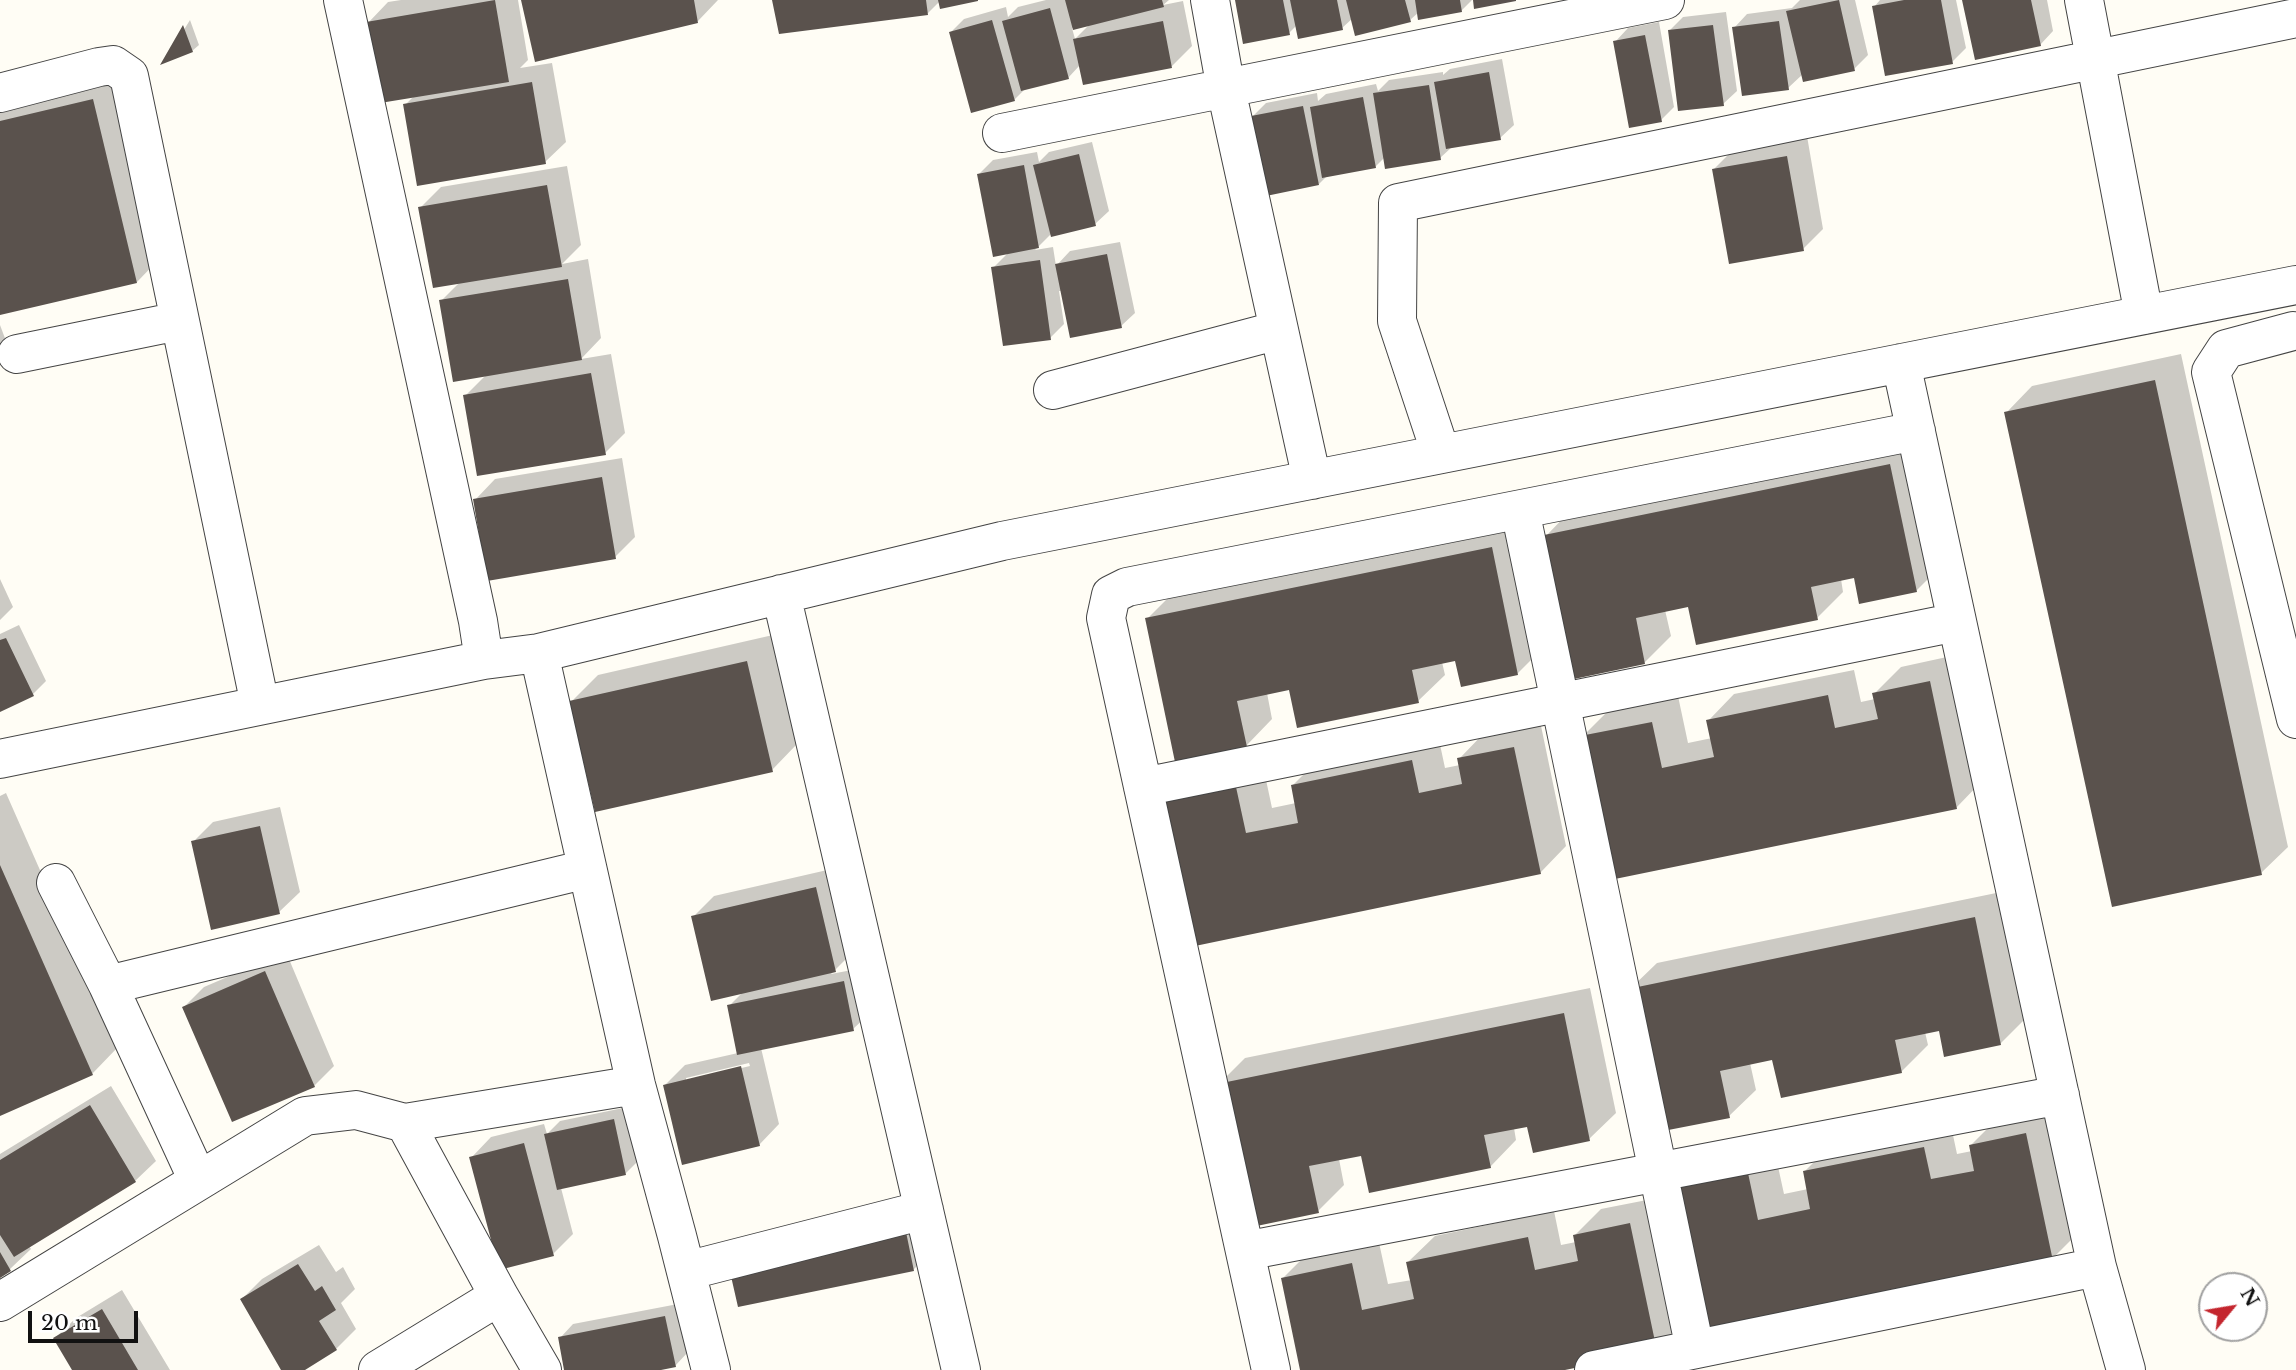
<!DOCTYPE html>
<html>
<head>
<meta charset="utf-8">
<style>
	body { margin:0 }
	#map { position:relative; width:2296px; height:1370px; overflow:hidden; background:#fffdf5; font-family:"Libre Baskerville",serif }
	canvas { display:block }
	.north { position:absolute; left:2198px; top:1272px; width:70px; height:70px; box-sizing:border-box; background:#fff; border:2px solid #a0a0a0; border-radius:50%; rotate:60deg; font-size:19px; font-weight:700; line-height:28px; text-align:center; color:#111 }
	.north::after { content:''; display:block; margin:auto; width:24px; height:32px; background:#c4262e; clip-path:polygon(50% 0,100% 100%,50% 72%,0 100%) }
	.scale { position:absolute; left:28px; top:1311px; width:110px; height:32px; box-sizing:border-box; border:4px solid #111; border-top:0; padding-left:9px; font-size:21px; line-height:24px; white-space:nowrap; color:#111; -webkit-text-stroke:5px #fff; paint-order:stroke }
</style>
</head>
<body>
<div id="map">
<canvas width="2296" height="1370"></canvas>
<div class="north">N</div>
<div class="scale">20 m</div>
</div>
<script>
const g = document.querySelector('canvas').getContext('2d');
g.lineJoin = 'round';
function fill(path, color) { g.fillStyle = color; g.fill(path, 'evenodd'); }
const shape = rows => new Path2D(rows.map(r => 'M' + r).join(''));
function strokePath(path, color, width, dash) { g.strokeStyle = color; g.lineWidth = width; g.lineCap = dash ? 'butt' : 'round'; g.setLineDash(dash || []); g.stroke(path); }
const shadow = shape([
	[401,0,518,0,528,60,520,68,552,63,566,142,545,162,405,105,414,96,368,23,388,2],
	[523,0,718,0,698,21],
	[774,0,975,0,940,1,928,13],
	[1046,0,1169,0,1163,5,1183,1,1192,46,1172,66,1080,65,1068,78,1026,88,1014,100,951,32,964,19,1006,7,1008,17,1018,7],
	[1091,23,1075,39,1072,28],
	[1237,0,1472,0,1461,11,1419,12,1410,20,1353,18,1342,28,1297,25,1289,33],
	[1800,0,1855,0,1868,55,1854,69,1803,74,1788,88,1734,28,1747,14,1792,8],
	[1880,0,1956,0,1966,48,1952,62,1874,7],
	[1964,0,2047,0,2053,31,2040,45],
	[1726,12,1737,91,1723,104,1669,31,1683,17],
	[190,20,199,45,192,51,164,62],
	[1659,22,1674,107,1661,120,1615,42,1628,28],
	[1502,59,1514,125,1500,138,1452,147,1440,158,1385,157,1375,167,1327,176,1319,184,1252,117,1266,103,1317,93,1318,101,1326,94,1376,84,1378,91,1389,80,1443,72,1443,75,1450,69],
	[120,74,163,255,137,282,0,314,0,102],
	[1807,136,1823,229,1803,249,1714,169,1734,149],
	[1092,142,1109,211,1095,224,1052,233,1035,250,1053,247,1056,266,1070,251,1120,242,1135,313,1121,326,1062,291,1059,291,1064,324,1050,338,993,268,1009,252,979,174,993,160,1037,152,1039,162,1049,152],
	[567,166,581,245,562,264,588,259,601,338,581,359,611,354,625,433,605,453,465,396,486,375,441,301,460,282,420,208,441,187],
	[0,325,6,341,0,347],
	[2181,354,2288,847,2261,873,2006,413,2032,386],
	[1917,439,1943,564,1916,591,1855,576,1841,579,1843,592,1817,618,1689,605,1665,610,1671,636,1644,663,1546,536,1572,509],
	[622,458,635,537,615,557,475,500,495,479],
	[1518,522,1544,647,1517,674,1456,659,1442,662,1445,675,1418,701,1291,688,1267,693,1272,719,1246,746,1147,619,1174,592],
	[0,579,13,607,0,620],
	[19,625,46,681,33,694,0,710,0,634],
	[773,635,798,743,772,770,571,702,598,675],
	[1956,655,1982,781,1956,808,1612,878,1582,737,1609,710,1678,696,1688,743,1712,738,1708,721,1734,694,1854,670,1861,702,1875,699,1874,694,1901,667],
	[1540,721,1566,846,1540,873,1196,943,1166,802,1262,761,1272,808,1296,803,1292,786,1319,759,1438,735,1445,768,1460,765,1459,759,1485,732],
	[6,793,118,1047,92,1074,0,1114,0,796],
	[280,807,300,892,279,912,193,842,213,822],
	[836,868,855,950,831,974,857,969,867,1016,853,1029,761,1048,779,1124,759,1145,665,1085,685,1065,738,1053,729,1006,743,992,693,917,714,896],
	[749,1063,750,1066,686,1081,686,1078],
	[2001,892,2027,1017,2000,1044,1940,1029,1925,1032,1928,1045,1901,1072,1774,1058,1750,1063,1756,1090,1729,1116,1630,989,1657,963],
	[286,952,334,1066,314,1086,184,1007,204,987],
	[1590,988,1616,1113,1589,1139,1529,1125,1514,1128,1516,1140,1490,1167,1362,1154,1339,1159,1344,1185,1318,1211,1219,1084,1245,1058],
	[111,1086,156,1161,135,1181,29,1246,31,1249,10,1269,0,1276,0,1154],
	[628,1107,639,1160,625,1174,561,1188,573,1234,553,1254,471,1158,491,1137,544,1124,547,1134,560,1121],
	[2053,1108,2078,1233,2052,1259,1708,1330,1679,1188,1705,1162,1774,1148,1784,1194,1808,1189,1804,1172,1831,1145,1950,1121,1957,1154,1972,1151,1971,1145,1997,1119],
	[1657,1198,1683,1323,1656,1349,1556,1370,1302,1370,1282,1279,1309,1252,1378,1238,1388,1284,1412,1280,1408,1262,1435,1236,1554,1211,1561,1245,1576,1242,1575,1235,1601,1209],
	[925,1207,934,1249,913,1270,739,1305],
	[319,1245,336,1272,343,1267,355,1289,341,1303,356,1329,336,1349,301,1370,283,1370,242,1299,262,1279],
	[122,1290,170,1370,74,1370,55,1338,76,1318],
	[678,1304,688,1352,675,1366,652,1370,566,1370,560,1338,573,1324]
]);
const building = shape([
	[495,0,509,82,380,103,366,22],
	[521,0,694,0,698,23,535,62],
	[772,0,926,0,928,15,779,34],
	[938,0,978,0,978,1,940,9],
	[1065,0,1162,0,1164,7,1073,30],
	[1235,0,1283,0,1290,35,1243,44],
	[1290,0,1337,0,1343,30,1298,39],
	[1346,0,1405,0,1411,22,1355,36],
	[1415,0,1460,0,1462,12,1418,20],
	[1473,0,1516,0,1516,1,1474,9],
	[1839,0,1855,71,1803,82,1786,11],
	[1904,0,1941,0,1953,64,1885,76,1872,6],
	[1962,0,2031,0,2041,46,1975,60],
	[1050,8,1069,79,1021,91,1002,21],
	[992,20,1015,101,971,113,949,32],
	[1163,21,1172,68,1083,85,1073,39],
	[1779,21,1789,90,1742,96,1732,27],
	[183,25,193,52,160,65],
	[1713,25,1724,106,1678,111,1668,30],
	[1645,35,1662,122,1629,128,1613,41],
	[1489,72,1501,140,1446,149,1434,82],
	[532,82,546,164,417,186,403,104],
	[1429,85,1441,160,1385,169,1373,93],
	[1363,97,1376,168,1322,178,1310,107],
	[93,99,137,283,0,315,0,121],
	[1303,106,1319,185,1266,196,1251,116],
	[1079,154,1096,226,1051,237,1033,165],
	[1787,156,1804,251,1729,264,1712,169],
	[1024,165,1039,248,993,257,977,174],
	[547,185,562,267,433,288,418,207],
	[1107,254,1122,328,1070,338,1055,264],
	[1040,260,1051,340,1003,346,991,267],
	[568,279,582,360,453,382,439,300],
	[591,373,606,455,477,476,463,395],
	[2155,380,2262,875,2112,907,2004,412],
	[1890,464,1917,592,1859,604,1854,578,1811,587,1818,620,1696,645,1688,607,1636,618,1645,664,1574,679,1544,535],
	[602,477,616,559,487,581,473,499],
	[1492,547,1518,675,1461,687,1455,661,1412,670,1419,703,1297,728,1289,690,1237,701,1247,747,1175,762,1145,618],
	[6,638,34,696,0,712,0,640],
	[747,661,773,772,595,812,569,701],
	[1930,681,1957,809,1610,880,1580,736,1652,722,1662,768,1714,757,1706,720,1828,695,1835,728,1878,719,1872,693],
	[1514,747,1541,874,1195,946,1164,802,1236,787,1246,833,1298,823,1291,785,1412,760,1419,793,1462,784,1457,758],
	[260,826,280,914,211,930,191,841],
	[0,865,93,1075,0,1116],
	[816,887,836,972,711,1001,691,916],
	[1975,917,2001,1045,1944,1057,1939,1031,1895,1040,1902,1073,1781,1098,1772,1060,1720,1071,1730,1118,1658,1132,1628,989],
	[265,971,315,1087,232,1122,182,1007],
	[844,981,854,1031,737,1055,727,1005],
	[1564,1013,1590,1141,1533,1153,1527,1127,1484,1135,1491,1168,1369,1193,1361,1156,1309,1166,1319,1213,1247,1228,1217,1084],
	[741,1066,760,1146,682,1165,663,1085],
	[90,1105,136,1182,14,1257,0,1235,0,1160],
	[614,1119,626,1175,557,1190,544,1134],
	[2026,1133,2053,1261,1707,1332,1677,1188,1748,1173,1758,1220,1810,1209,1803,1171,1924,1147,1931,1179,1974,1171,1969,1145],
	[524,1143,554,1256,499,1270,469,1157],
	[1630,1223,1657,1351,1565,1370,1300,1370,1281,1278,1352,1263,1362,1310,1414,1299,1406,1262,1528,1237,1535,1270,1578,1261,1573,1235],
	[905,1227,914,1271,738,1307,728,1263],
	[0,1252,11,1271,0,1278],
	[298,1264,315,1291,322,1286,336,1310,319,1321,337,1350,305,1370,281,1370,240,1299],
	[102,1309,138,1370,72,1370,53,1338],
	[665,1316,676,1367,661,1370,564,1370,558,1337]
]);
const minor = shape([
	[343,0,478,621,484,660],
	[1210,0,1226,89,1312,480],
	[2084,0,2144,315],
	[0,93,99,67,113,65,129,76,260,705],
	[1002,133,1665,0],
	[2293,331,2226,349,2211,372,2296,719],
	[17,354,179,321],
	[1901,363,2097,1267,2126,1370],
	[1053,390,1279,330],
	[1441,454,1397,321,1398,203,2296,18],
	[1520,510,1695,1349],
	[781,594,961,1370],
	[0,759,484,660,539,653],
	[1143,787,1957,622],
	[56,883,108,985,198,1180],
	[108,985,587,869],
	[405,1123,636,1085],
	[1245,1251,2060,1095],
	[686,1271,924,1210],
	[0,1302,305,1116,356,1110,405,1123,499,1296,542,1370],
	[378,1370,499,1296],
	[711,1370,677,1236,636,1085,539,653,1002,541,2296,285],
	[1271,1370,1106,618,1111,595,1127,587,1916,431],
	[1594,1370,2097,1267]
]);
fill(shadow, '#0003');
fill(building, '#5a524d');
strokePath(minor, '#444', 40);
strokePath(minor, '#fff', 38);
</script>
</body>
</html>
